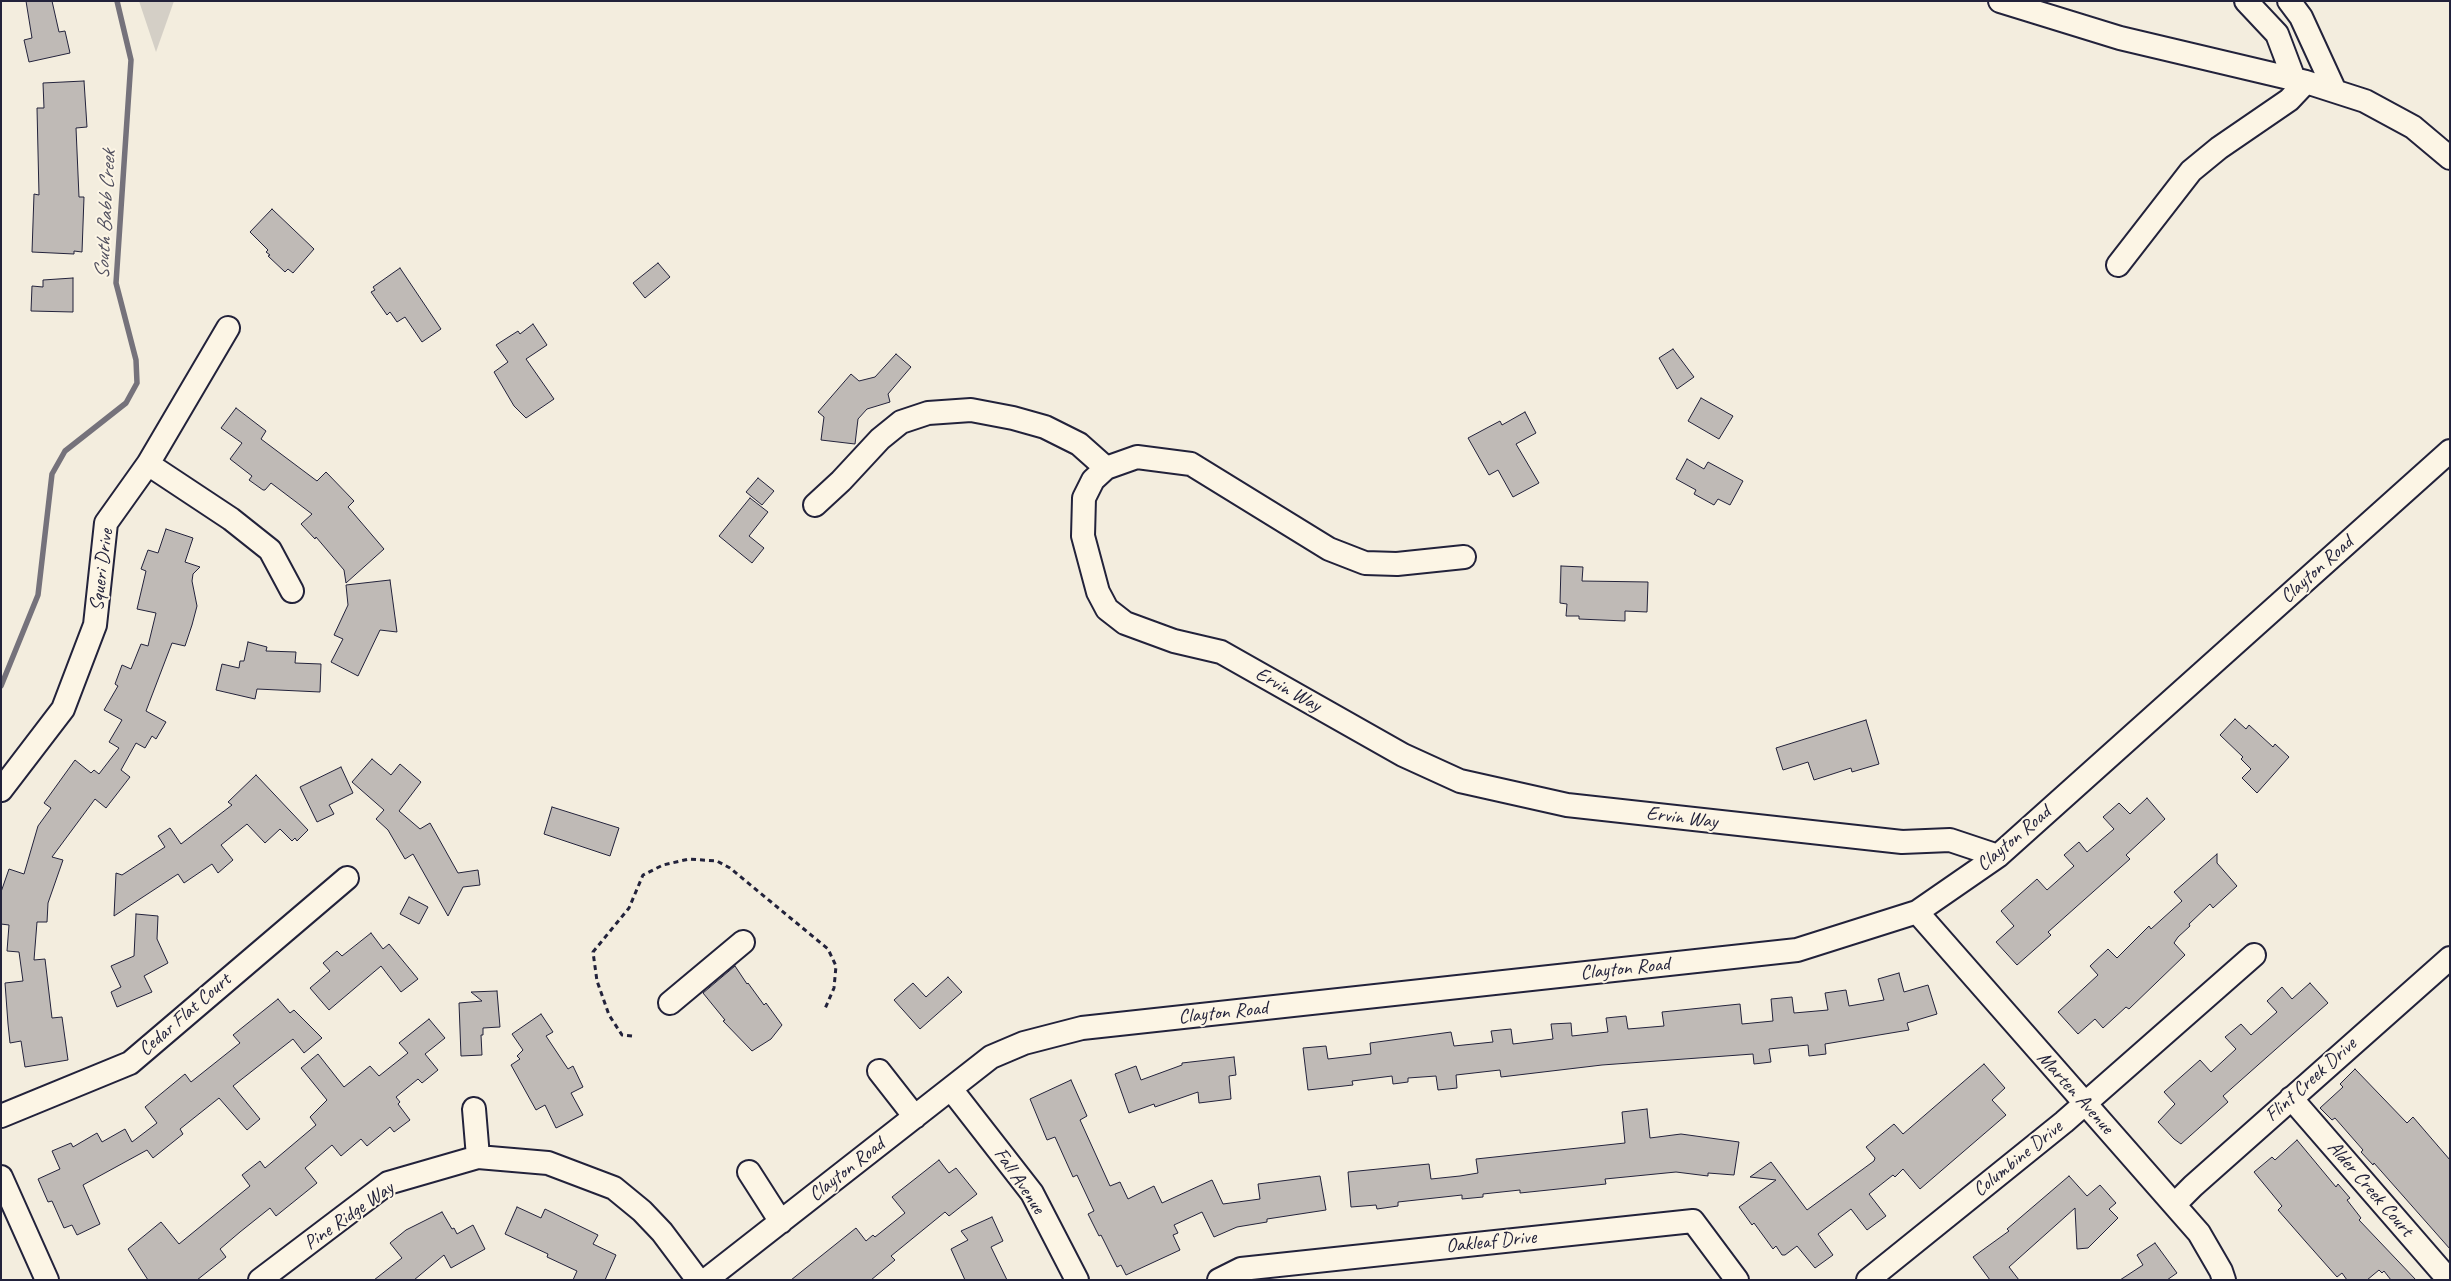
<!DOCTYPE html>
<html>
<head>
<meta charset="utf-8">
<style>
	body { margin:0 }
	#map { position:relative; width:2451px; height:1281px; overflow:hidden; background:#f3edde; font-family:Caveat,sans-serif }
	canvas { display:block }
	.frame { position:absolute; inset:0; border:2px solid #22223b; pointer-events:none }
</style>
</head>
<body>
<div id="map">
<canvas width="2451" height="1281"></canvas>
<div class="frame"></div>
</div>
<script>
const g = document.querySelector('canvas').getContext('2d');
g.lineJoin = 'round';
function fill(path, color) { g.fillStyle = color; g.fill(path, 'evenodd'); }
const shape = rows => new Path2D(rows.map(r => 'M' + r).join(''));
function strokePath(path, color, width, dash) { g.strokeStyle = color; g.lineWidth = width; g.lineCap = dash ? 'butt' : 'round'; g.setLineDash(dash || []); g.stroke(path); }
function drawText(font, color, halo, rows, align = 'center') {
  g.font = font + ' Caveat,sans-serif'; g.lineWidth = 4; g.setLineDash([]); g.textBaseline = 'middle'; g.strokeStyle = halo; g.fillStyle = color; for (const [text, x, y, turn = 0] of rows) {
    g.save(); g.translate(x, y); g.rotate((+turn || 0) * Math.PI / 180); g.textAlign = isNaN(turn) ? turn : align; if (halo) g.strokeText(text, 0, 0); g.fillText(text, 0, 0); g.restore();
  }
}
const green = shape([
	[139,1,174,1,156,52]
]);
const stream = shape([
	[1,686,38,595,52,474,65,451,126,403,137,383,136,360,116,283,131,60,117,1]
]);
const building = shape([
	[26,1,52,1,59,32,65,31,70,53,29,62,24,40,32,38,26,1],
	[84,81,87,127,76,128,79,197,84,197,82,252,74,251,74,254,32,252,34,194,39,195,37,108,44,108,43,83,84,81],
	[272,209,314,249,293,273,288,269,285,272,268,256,270,255,266,252,268,250,250,232,272,209],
	[658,263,670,277,645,298,633,283,658,263],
	[400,268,441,329,422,342,405,317,397,322,390,312,387,315,371,292,375,290,373,287,400,268],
	[73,278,73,312,31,311,32,286,43,287,43,280,73,278],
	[533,324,547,345,526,359,554,399,526,418,514,406,494,372,508,362,496,345,518,331,520,334,533,324],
	[1673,349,1694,377,1677,389,1659,358,1673,349],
	[896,354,911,367,888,394,890,402,867,409,858,419,855,444,821,440,824,417,818,412,851,374,859,381,875,377,896,354],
	[1701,398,1733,416,1719,439,1688,421,1701,398],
	[236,408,266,431,261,439,317,481,326,472,354,501,348,507,384,549,346,583,344,570,316,537,315,539,301,524,312,514,271,483,265,490,263,490,249,480,252,476,230,459,242,443,221,428,236,408],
	[1525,412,1536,433,1516,444,1539,483,1513,497,1498,470,1489,475,1468,438,1500,421,1502,425,1525,412],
	[1687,459,1704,469,1708,462,1743,481,1730,505,1718,499,1714,505,1694,494,1696,490,1676,479,1687,459],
	[758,478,774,491,762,505,746,492,758,478],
	[750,498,768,512,749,536,764,548,752,563,719,536,750,498],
	[166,529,193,538,185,562,200,567,193,574,192,581,197,606,192,625,185,646,172,643,146,711,166,722,156,739,152,736,145,748,136,743,121,770,130,777,106,808,95,799,52,857,63,860,48,903,47,922,37,922,34,960,45,959,52,1018,62,1017,68,1060,25,1067,21,1041,10,1043,8,1024,5,983,23,981,19,952,7,951,9,925,1,924,1,892,9,869,24,874,38,826,51,808,44,803,75,760,91,773,94,770,99,774,119,748,109,742,122,720,104,710,118,686,115,684,122,665,131,669,141,644,148,646,156,613,137,609,146,571,141,569,148,550,158,553,166,529],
	[1561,566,1583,567,1582,581,1648,582,1647,612,1625,611,1625,621,1579,619,1579,616,1566,616,1567,604,1560,603,1561,566],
	[390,580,397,632,380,630,358,676,331,662,343,639,334,635,348,605,346,585,390,580],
	[248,642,267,647,266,651,296,652,295,663,321,664,320,692,257,689,255,699,216,690,222,664,239,668,240,661,244,661,248,642],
	[2235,719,2246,729,2249,725,2273,747,2275,744,2289,757,2257,793,2242,778,2251,769,2241,759,2243,757,2220,735,2235,719],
	[1866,720,1879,764,1852,772,1851,768,1814,780,1808,762,1783,770,1776,748,1866,720],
	[372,759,391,775,400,764,421,782,399,811,420,829,430,823,458,873,478,870,480,885,463,887,448,916,413,854,405,859,388,830,376,819,384,810,352,782,372,759],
	[341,767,353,793,329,805,334,814,317,822,300,787,341,767],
	[256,775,308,830,297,841,295,838,292,841,280,829,265,843,247,824,221,845,233,860,218,873,212,864,184,883,178,874,114,916,116,873,122,875,165,847,158,836,170,828,181,844,232,805,228,802,256,775],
	[2147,798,2165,819,2126,855,2130,859,2048,932,2051,935,2017,965,1996,942,2014,926,2001,911,2037,879,2047,890,2074,866,2064,855,2079,842,2087,852,2114,829,2103,817,2119,803,2130,814,2147,798],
	[552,807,619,828,610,856,544,834,552,807],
	[2217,854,2217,863,2237,886,2213,908,2210,904,2189,924,2190,926,2178,937,2174,943,2185,955,2129,1009,2126,1007,2103,1028,2095,1019,2078,1034,2058,1012,2098,975,2090,966,2108,949,2117,958,2149,926,2151,929,2182,901,2174,892,2217,854],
	[409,897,428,907,419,924,400,914,409,897],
	[136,914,158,916,157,939,168,963,144,976,152,992,117,1007,111,992,121,987,111,966,134,956,136,914],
	[371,933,383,949,389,944,418,979,401,992,381,966,329,1010,310,988,330,971,323,963,337,951,342,956,371,933],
	[735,966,747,984,748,983,764,1005,766,1003,782,1025,771,1039,752,1051,723,1021,725,1020,703,993,735,966],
	[1899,973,1904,992,1928,985,1937,1014,1907,1023,1909,1030,1825,1044,1826,1054,1809,1056,1808,1045,1769,1049,1771,1062,1754,1064,1753,1054,1602,1065,1501,1077,1500,1070,1456,1075,1457,1088,1438,1090,1436,1076,1408,1078,1408,1082,1393,1084,1392,1076,1352,1081,1353,1085,1308,1090,1303,1048,1326,1046,1328,1059,1371,1054,1370,1043,1451,1032,1454,1046,1493,1042,1491,1031,1511,1029,1513,1044,1553,1039,1551,1024,1571,1023,1572,1036,1608,1032,1606,1018,1626,1016,1628,1029,1664,1026,1662,1012,1740,1004,1742,1024,1773,1021,1771,999,1792,997,1794,1013,1828,1010,1825,993,1846,990,1849,1006,1884,1000,1878,979,1899,973],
	[948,977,962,992,920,1029,894,1000,913,983,926,997,948,977],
	[2310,983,2328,1003,2223,1096,2228,1102,2181,1144,2174,1139,2158,1122,2175,1104,2164,1092,2200,1060,2211,1072,2236,1049,2225,1037,2241,1024,2251,1035,2277,1012,2267,1001,2282,987,2292,999,2310,983],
	[497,991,500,1027,483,1028,483,1035,481,1035,482,1055,461,1056,459,1003,482,1001,471,992,497,991],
	[278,999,290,1013,294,1010,322,1038,304,1053,293,1039,233,1086,260,1119,247,1130,219,1098,180,1129,183,1134,153,1158,147,1150,83,1185,100,1224,77,1235,72,1225,64,1228,52,1201,48,1202,38,1179,60,1169,52,1151,71,1143,73,1147,97,1133,102,1142,125,1129,132,1142,157,1123,145,1107,185,1074,191,1082,240,1043,233,1035,278,999],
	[541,1014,553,1032,546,1036,568,1069,573,1066,583,1087,571,1093,583,1115,556,1128,545,1105,536,1110,511,1065,520,1059,517,1056,523,1050,512,1034,541,1014],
	[429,1019,445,1038,425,1054,438,1070,422,1083,418,1079,396,1097,400,1102,398,1104,410,1120,394,1132,390,1127,367,1146,361,1139,341,1156,332,1145,305,1168,317,1183,276,1216,270,1208,240,1232,220,1249,226,1257,197,1280,148,1280,128,1249,161,1222,179,1244,250,1186,242,1175,260,1161,265,1168,316,1125,310,1117,327,1100,301,1068,318,1054,344,1087,370,1066,379,1076,408,1053,399,1043,429,1019],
	[1234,1057,1236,1075,1229,1076,1231,1099,1199,1103,1198,1092,1155,1107,1154,1104,1129,1113,1115,1074,1136,1066,1141,1080,1182,1065,1182,1063,1234,1057],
	[1984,1064,2005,1088,1992,1100,2006,1115,1920,1189,1903,1169,1895,1177,1893,1175,1869,1194,1886,1216,1867,1230,1851,1209,1818,1234,1833,1255,1815,1268,1797,1246,1785,1255,1782,1255,1776,1246,1773,1249,1754,1223,1752,1225,1739,1207,1776,1180,1750,1177,1771,1162,1807,1210,1874,1161,1875,1158,1866,1147,1894,1124,1903,1134,1984,1064],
	[2355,1069,2407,1123,2413,1117,2450,1160,2450,1249,2374,1163,2373,1165,2361,1152,2363,1150,2335,1118,2332,1120,2320,1108,2343,1087,2340,1084,2355,1069],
	[1071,1080,1087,1116,1080,1120,1110,1186,1120,1182,1128,1199,1154,1186,1162,1203,1212,1180,1223,1204,1260,1199,1258,1184,1320,1176,1326,1210,1267,1219,1267,1222,1237,1227,1214,1237,1202,1212,1174,1225,1178,1233,1173,1235,1180,1250,1126,1275,1121,1265,1117,1267,1101,1235,1099,1236,1088,1214,1094,1211,1077,1175,1073,1177,1055,1137,1047,1140,1030,1099,1071,1080],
	[1647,1109,1650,1138,1681,1134,1739,1142,1734,1175,1708,1173,1708,1176,1676,1172,1605,1179,1606,1184,1520,1193,1520,1190,1483,1194,1483,1197,1462,1199,1462,1195,1398,1202,1398,1206,1377,1209,1376,1205,1351,1207,1348,1172,1429,1164,1431,1179,1460,1176,1478,1173,1476,1159,1625,1143,1622,1112,1647,1109],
	[2297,1140,2336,1187,2338,1184,2350,1198,2347,1200,2361,1218,2359,1220,2416,1280,2391,1280,2384,1271,2382,1273,2379,1270,2367,1280,2347,1280,2342,1273,2337,1277,2306,1242,2278,1210,2282,1206,2254,1172,2272,1157,2275,1160,2297,1140],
	[939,1160,949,1173,956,1168,977,1194,949,1216,945,1212,891,1256,895,1260,871,1280,791,1280,856,1228,866,1241,873,1235,875,1237,905,1213,892,1197,939,1160],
	[2069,1176,2087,1196,2100,1185,2116,1203,2109,1209,2118,1218,2088,1248,2077,1249,2075,1208,2009,1267,2019,1280,1990,1280,1973,1257,2009,1231,2007,1229,2069,1176],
	[517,1207,541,1218,545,1209,598,1235,593,1244,616,1255,605,1280,573,1280,577,1271,547,1257,548,1254,505,1234,517,1207],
	[442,1212,452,1229,454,1228,457,1234,473,1225,485,1249,451,1268,444,1255,414,1280,374,1280,402,1258,390,1243,406,1230,442,1212],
	[992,1217,1003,1241,991,1247,1007,1280,965,1280,951,1249,968,1240,961,1231,992,1217],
	[2155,1243,2177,1273,2167,1280,2120,1280,2143,1265,2137,1255,2155,1243]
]);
const path = shape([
	[632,1036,622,1035,609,1015,597,981,593,952,629,908,643,875,663,865,689,859,717,861,730,868,828,949,836,966,834,988,824,1011]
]);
const minor = shape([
	[2000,1,2120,38,2306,82,2365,101,2413,127,2450,158],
	[2246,1,2277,34,2294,79],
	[2289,1,2301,17,2335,91],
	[2118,265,2191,171,2219,148,2289,100,2306,82],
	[148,464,231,519,270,550,292,591],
	[815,505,841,481,880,439,901,422,928,413,971,410,1013,418,1045,427,1079,444,1106,468],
	[1464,557,1397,564,1365,563,1329,549,1191,464,1137,457,1106,468,1093,480,1084,498,1083,536,1098,592,1107,609,1125,623,1174,641,1221,652,1403,755,1460,781,1567,805,1902,842,1950,840,1998,856],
	[1,790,63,709,95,625,106,523,148,464,228,328],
	[1917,912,2199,1233,2221,1271,2224,1280],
	[670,1003,743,942],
	[879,1071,915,1117],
	[951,1089,1032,1193,1077,1280],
	[2291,1098,2449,1280],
	[474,1109,478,1157],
	[1,1116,130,1063,347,878],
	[749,1172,781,1222],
	[1,1177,47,1280],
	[2175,1204,2193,1186,2450,958],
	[260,1280,388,1183,478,1157,548,1163,614,1188,642,1211,662,1232,698,1280],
	[706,1280,991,1057,1024,1043,1082,1028,1797,950,1917,912,1998,856,2450,451],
	[1219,1280,1241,1269,1693,1221,1737,1280],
	[1868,1280,2064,1122,2254,955]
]);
const streetNames = [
	["Squeri Drive",102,570,-83],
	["Clayton Road",2317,570,-42],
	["Ervin Way",1288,690,29],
	["Ervin Way",1682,818,7],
	["Clayton Road",2014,839,-40],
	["Clayton Road",1625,969,-6],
	["Clayton Road",1223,1013,-6],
	["Cedar Flat Court",185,1015,-41],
	["Flint Creek Drive",2311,1080,-42],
	["Marten Avenue",2075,1093,48],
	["Columbine Drive",2018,1159,-39],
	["Clayton Road",847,1170,-38],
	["Fall Avenue",1019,1181,56],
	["Alder Creek Court",2370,1189,49],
	["Pine Ridge Way",349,1216,-35],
	["Oakleaf Drive",1491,1242,-6]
];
const waterNames = [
	["South Babb Creek",106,215,-87]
];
fill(green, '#d4cfc6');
strokePath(stream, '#75727b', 5.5);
fill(building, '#bfbab6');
strokePath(building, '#22223b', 1);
strokePath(minor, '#22223b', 26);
strokePath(path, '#22223b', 3, [5, 4]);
strokePath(minor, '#fcf5e5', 22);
drawText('20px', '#22223b', '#fcf5e5', streetNames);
drawText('italic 21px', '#525160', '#fcf5e5', waterNames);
</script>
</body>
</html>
